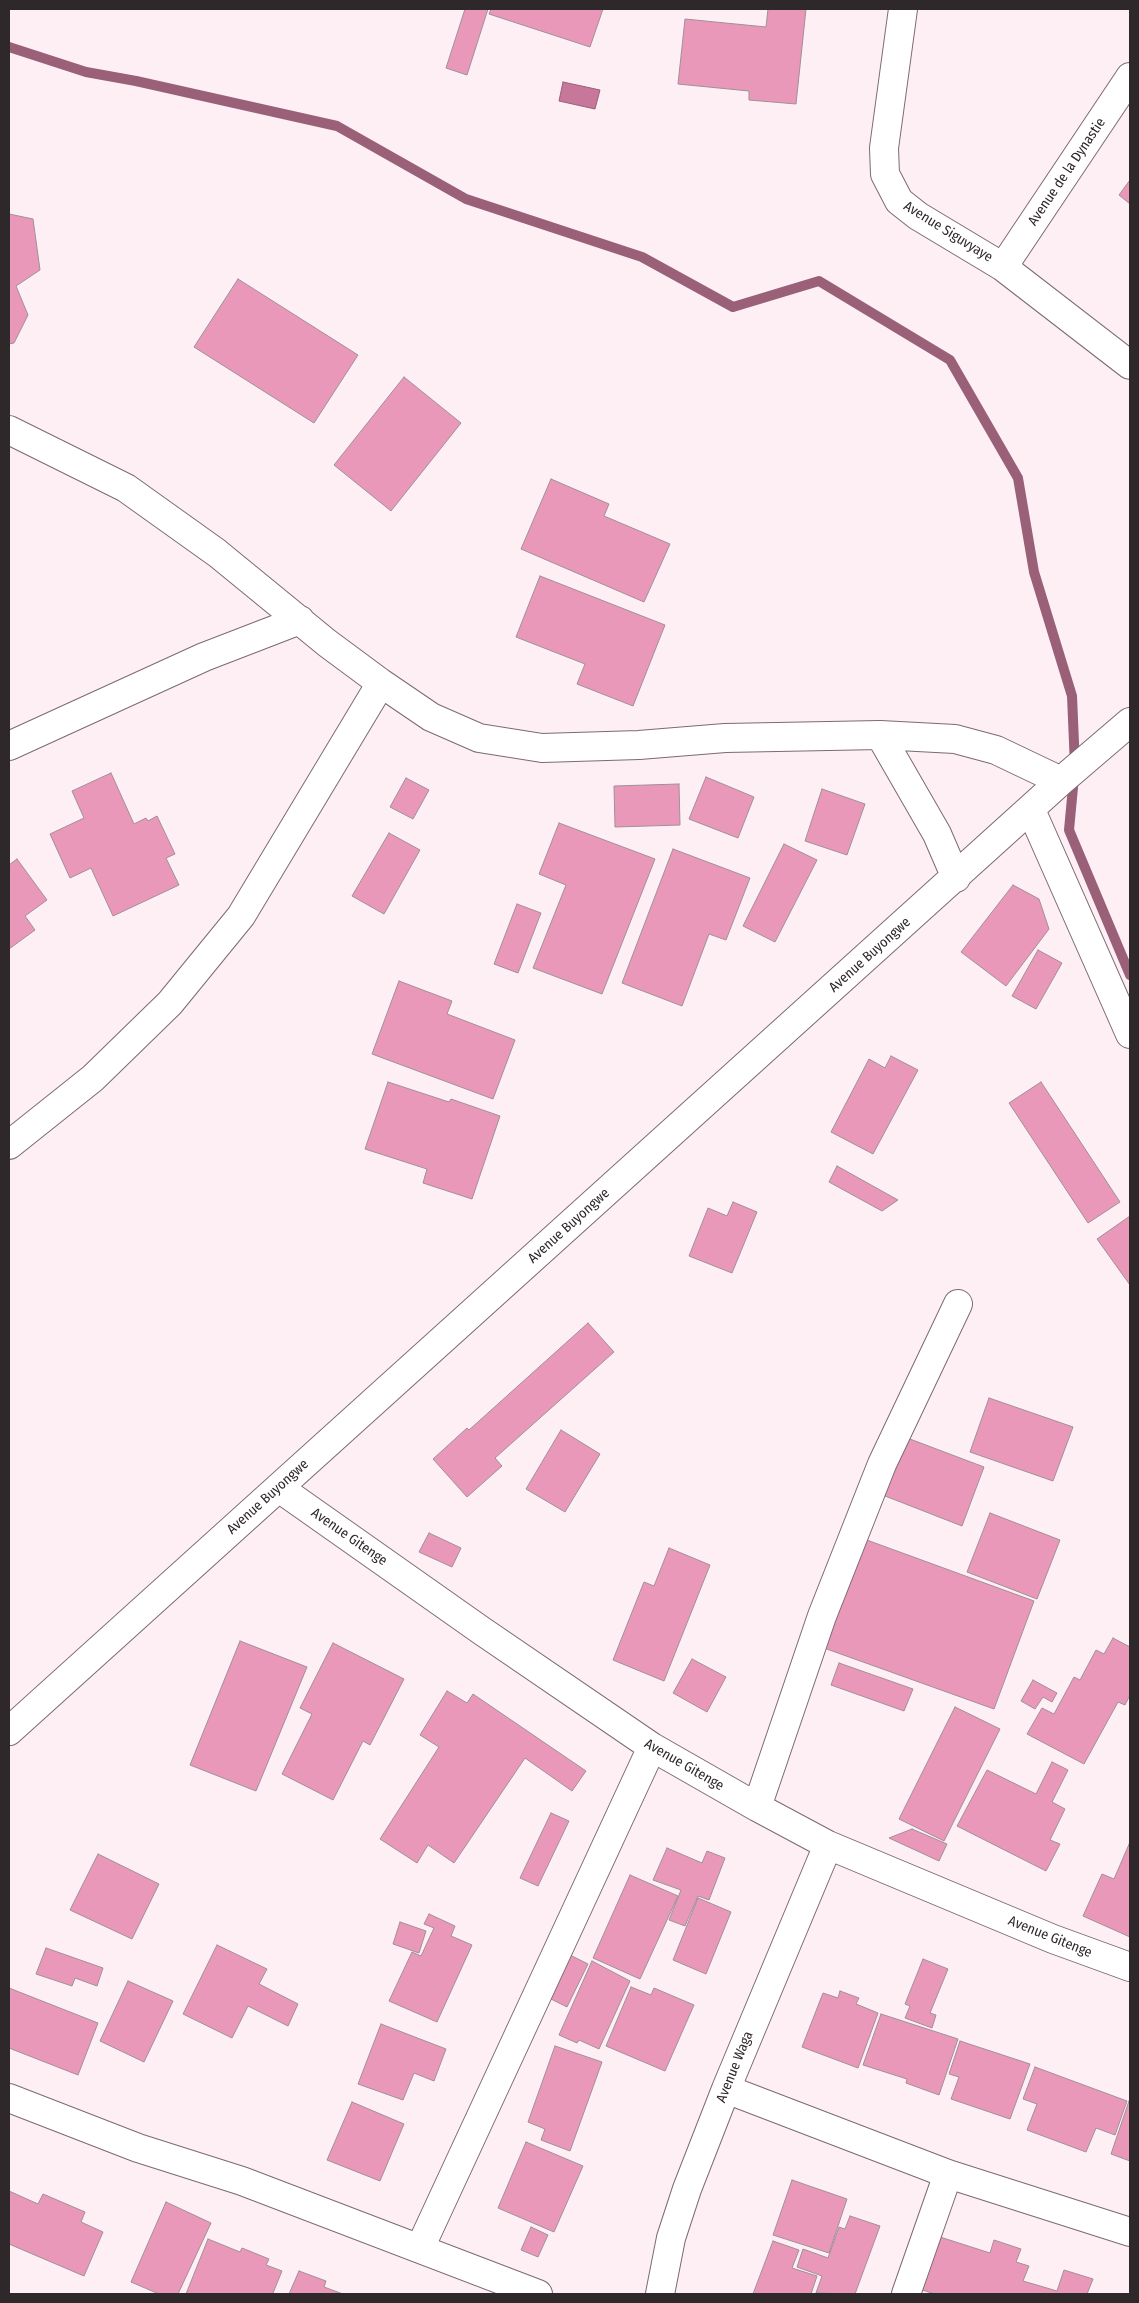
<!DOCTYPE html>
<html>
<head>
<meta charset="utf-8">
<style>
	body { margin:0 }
	#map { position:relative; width:1139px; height:2303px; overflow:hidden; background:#feeff4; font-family:"Fira Sans Condensed",sans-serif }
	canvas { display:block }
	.frame { position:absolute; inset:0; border:10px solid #2f282a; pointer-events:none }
</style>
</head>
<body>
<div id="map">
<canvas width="1139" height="2303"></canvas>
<div class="frame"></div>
</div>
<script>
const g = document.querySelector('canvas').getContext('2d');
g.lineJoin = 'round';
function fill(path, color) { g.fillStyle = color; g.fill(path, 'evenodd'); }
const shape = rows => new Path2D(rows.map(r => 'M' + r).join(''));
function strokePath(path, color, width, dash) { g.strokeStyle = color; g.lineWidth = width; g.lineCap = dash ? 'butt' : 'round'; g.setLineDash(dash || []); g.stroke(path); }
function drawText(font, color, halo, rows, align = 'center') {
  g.font = font + ' "Fira Sans Condensed",sans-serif'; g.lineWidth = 4.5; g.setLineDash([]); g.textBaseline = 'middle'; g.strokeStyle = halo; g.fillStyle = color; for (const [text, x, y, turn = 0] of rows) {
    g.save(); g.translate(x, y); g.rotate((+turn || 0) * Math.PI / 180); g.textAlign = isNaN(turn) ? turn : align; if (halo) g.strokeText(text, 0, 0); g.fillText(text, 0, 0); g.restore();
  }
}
const water = shape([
	[563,82,600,90,595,109,559,101,563,82]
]);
const stream = shape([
	[9,47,86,72,136,81,337,126,466,199,642,257,733,307,819,281,950,360,1018,478,1034,572,1072,696,1075,766,1069,830,1130,975]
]);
const building = shape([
	[465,9,488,9,467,75,446,68,465,9],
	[491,9,603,9,590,47,489,14,491,9],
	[768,9,806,9,796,104,749,100,749,91,678,84,685,19,766,27,768,9],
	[1130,180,1130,204,1119,195,1130,180],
	[9,214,33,219,40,270,16,286,28,315,14,343,9,344,9,214],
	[238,279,358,355,314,423,194,347,238,279],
	[404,377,461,423,391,511,334,465,404,377],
	[551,479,609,504,604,516,670,544,644,602,521,549,551,479],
	[540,576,665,625,633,706,577,684,585,664,516,637,540,576],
	[111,773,134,824,146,818,148,821,157,816,175,854,166,858,179,885,113,916,91,868,70,878,50,834,84,818,72,791,111,773],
	[706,777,754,797,738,838,689,819,706,777],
	[406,778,429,790,413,819,390,807,406,778],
	[679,784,680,825,615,827,614,786,679,784],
	[822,789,865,804,847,855,805,841,822,789],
	[559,823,655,859,602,994,533,968,566,885,539,874,559,823],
	[389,833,420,850,384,914,352,896,389,833],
	[784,844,817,860,775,942,743,926,784,844],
	[673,849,750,878,726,940,709,934,682,1006,622,983,673,849],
	[17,859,47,900,25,916,35,930,9,949,9,865,17,859],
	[1013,885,1039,899,1049,929,1006,986,961,952,1013,885],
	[517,904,541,913,518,973,494,964,517,904],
	[1038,950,1062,963,1036,1009,1012,996,1038,950],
	[399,981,452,1001,447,1014,515,1040,493,1099,372,1054,399,981],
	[891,1056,918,1070,873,1154,831,1132,869,1059,885,1068,891,1056],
	[388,1082,449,1102,451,1099,500,1116,472,1199,423,1183,427,1169,365,1149,388,1082],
	[1041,1082,1120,1202,1088,1223,1009,1103,1041,1082],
	[837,1166,898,1200,882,1211,829,1182,837,1166],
	[733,1202,757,1212,732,1273,689,1256,708,1208,727,1216,733,1202],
	[1130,1216,1130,1285,1097,1239,1130,1216],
	[588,1323,614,1352,495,1458,502,1466,467,1497,433,1459,467,1428,469,1430,588,1323],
	[989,1398,1073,1427,1053,1481,970,1452,989,1398],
	[561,1430,600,1454,565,1512,526,1489,561,1430],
	[902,1436,984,1467,962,1526,880,1494,902,1436],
	[990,1513,1060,1540,1037,1599,967,1572,990,1513],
	[429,1533,461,1548,452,1567,419,1552,429,1533],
	[864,1539,1034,1601,994,1709,824,1648,864,1539],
	[669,1548,710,1565,664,1681,613,1660,644,1582,654,1586,669,1548],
	[1113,1638,1130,1647,1130,1695,1125,1705,1118,1702,1084,1764,1027,1734,1042,1708,1054,1714,1074,1677,1080,1680,1096,1650,1104,1654,1113,1638],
	[240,1641,307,1667,256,1791,190,1765,240,1641],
	[333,1643,404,1679,370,1745,363,1741,333,1800,282,1774,312,1714,300,1708,333,1643],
	[692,1659,726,1677,707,1712,673,1693,692,1659],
	[839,1663,913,1689,904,1711,831,1685,839,1663],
	[1033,1680,1057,1693,1052,1702,1043,1697,1035,1709,1021,1701,1033,1680],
	[447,1691,467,1703,473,1694,586,1771,572,1791,525,1758,454,1863,428,1845,417,1863,380,1839,439,1747,420,1735,447,1691],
	[955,1707,1000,1729,944,1841,899,1819,955,1707],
	[1052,1762,1068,1770,1052,1802,1065,1809,1050,1840,1060,1844,1046,1871,957,1826,987,1770,1036,1794,1052,1762],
	[551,1813,569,1821,538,1886,520,1878,551,1813],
	[912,1829,947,1844,939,1861,889,1838,912,1829],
	[1130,1842,1130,1937,1083,1916,1102,1874,1114,1879,1130,1842],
	[667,1848,702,1863,707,1851,725,1858,709,1900,698,1896,685,1926,669,1920,681,1890,653,1880,667,1848],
	[98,1854,159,1884,132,1939,70,1910,98,1854],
	[630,1875,678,1896,640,1979,593,1958,630,1875],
	[698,1898,731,1912,706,1974,673,1960,698,1898],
	[429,1914,455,1926,451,1936,472,1945,437,2022,389,2001,412,1952,421,1956,434,1928,424,1924,429,1914],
	[400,1922,426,1931,419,1953,393,1944,400,1922],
	[217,1945,267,1969,259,1984,298,2004,288,2026,248,2006,232,2038,183,2014,217,1945],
	[46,1948,103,1968,97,1986,75,1978,72,1986,36,1974,46,1948],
	[566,1953,588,1964,567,2007,545,1996,566,1953],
	[923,1959,948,1969,930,2013,936,2015,932,2028,905,2018,910,2006,905,2004,923,1959],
	[592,1961,630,1981,599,2049,579,2040,577,2043,559,2035,592,1961],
	[128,1981,173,2001,144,2062,100,2041,128,1981],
	[631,1987,651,1995,654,1988,694,2005,665,2071,606,2046,631,1987],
	[9,1988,98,2023,78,2075,9,2048,9,1988],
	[840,1991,859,1998,856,2004,878,2013,858,2068,802,2047,823,1993,838,1998,840,1991],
	[881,2014,958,2039,939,2095,906,2083,907,2079,863,2065,881,2014],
	[381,2024,446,2049,434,2081,414,2073,403,2100,358,2084,381,2024],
	[960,2041,1030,2064,1010,2119,951,2099,959,2077,949,2074,960,2041],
	[555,2046,602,2062,570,2151,541,2140,545,2129,528,2122,555,2046],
	[1035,2067,1127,2101,1115,2135,1096,2128,1086,2152,1027,2130,1037,2104,1023,2099,1035,2067],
	[1130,2098,1130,2161,1111,2154,1130,2098],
	[352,2102,404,2124,380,2181,327,2160,352,2102],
	[526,2142,583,2166,554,2232,498,2208,526,2142],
	[792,2180,847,2199,829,2253,773,2235,792,2180],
	[9,2191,38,2204,43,2194,85,2212,81,2222,103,2232,84,2276,9,2244,9,2191],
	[166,2202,211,2223,178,2294,159,2294,131,2282,166,2202],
	[850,2216,880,2226,855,2294,816,2293,822,2276,797,2267,803,2249,828,2258,839,2227,845,2229,850,2216],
	[531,2227,548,2235,538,2257,521,2250,531,2227],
	[937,2236,990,2253,994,2240,1021,2249,1016,2262,1029,2266,1023,2281,1057,2291,1064,2270,1093,2279,1087,2294,935,2294,919,2289,937,2236],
	[208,2239,240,2252,242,2248,269,2259,266,2265,282,2271,273,2293,276,2294,186,2294,208,2239],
	[773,2241,799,2250,792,2268,817,2276,811,2294,753,2294,773,2241],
	[299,2271,326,2281,324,2287,343,2294,289,2294,299,2271]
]);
const street = shape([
	[903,9,884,148,885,174,899,201,918,216,1003,267,1130,365],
	[1003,267,1130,77],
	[9,430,126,488,217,553,327,643,381,683,431,717,479,738,542,748,639,745,725,738,880,735,955,739,996,750,1061,781],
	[880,735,937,834,956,878],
	[9,746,204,657,300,620],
	[1031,810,1130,1034],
	[9,1145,93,1078,170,1003,241,916,381,683],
	[279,1488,482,1631,652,1747,757,1807,828,1845,1053,1939,1130,1967],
	[9,1731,1061,781,1130,722],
	[757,1807,822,1616,882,1464,958,1304],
	[726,2089,948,2174,1130,2232],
	[9,2098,138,2148,242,2181,538,2294],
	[420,2248,652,1747],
	[660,2294,671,2238,687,2189,726,2089,828,1845],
	[906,2294,948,2174]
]);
const streetNames = [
	["Avenue de la Dynastie",1067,172,-56],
	["Avenue Siguvyaye",948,232,32],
	["Avenue Buyongwe",870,955,-42],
	["Avenue Buyongwe",569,1226,-42],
	["Avenue Buyongwe",268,1497,-42],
	["Avenue Gitenge",349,1537,35],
	["Avenue Gitenge",684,1765,30],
	["Avenue Gitenge",1050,1937,22],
	["Avenue Waga",735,2067,-68]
];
fill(water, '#c7789a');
strokePath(water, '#996078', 1);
strokePath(stream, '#996078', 10);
fill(building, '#ea98ba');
strokePath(building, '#a08f95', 1);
strokePath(street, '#7c6b71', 30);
strokePath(street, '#fff', 28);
drawText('14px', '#2f282a', '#fff', streetNames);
</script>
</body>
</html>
